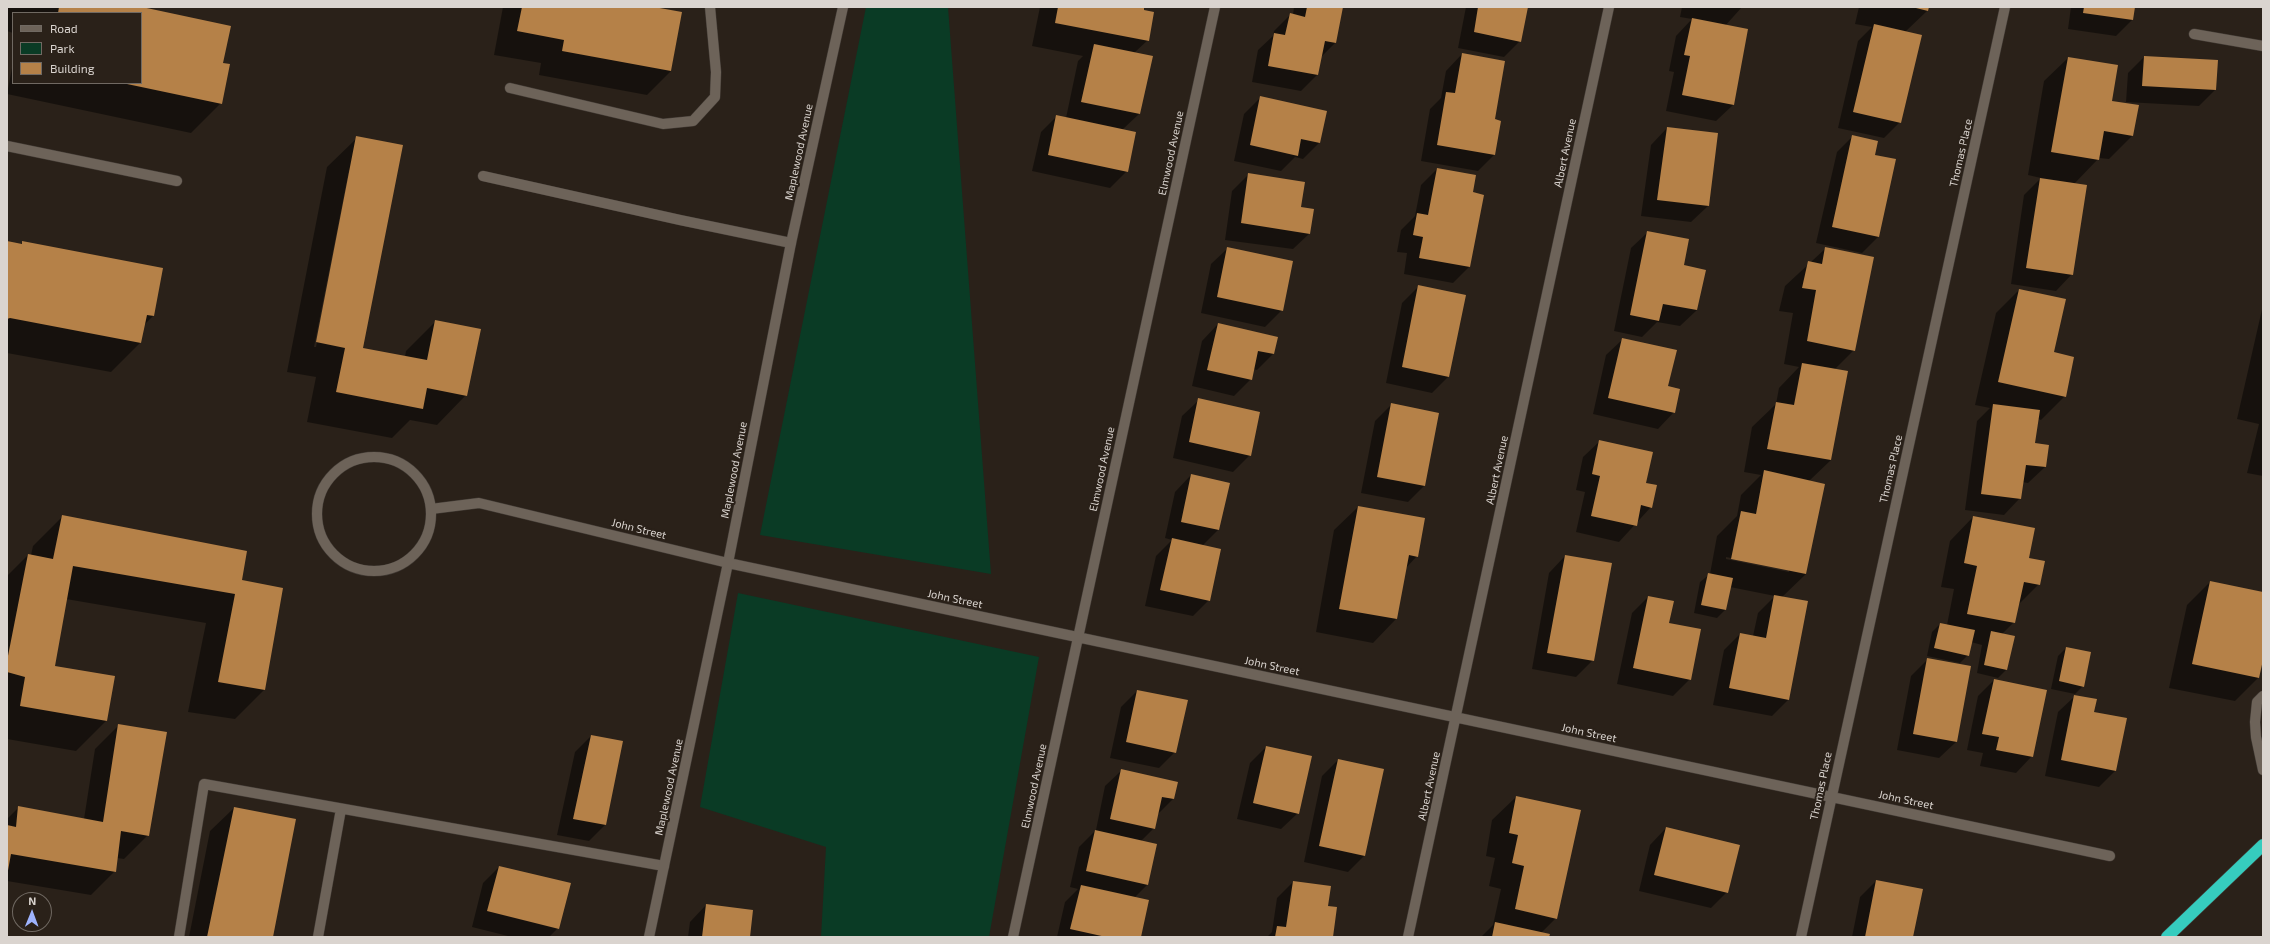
<!DOCTYPE html>
<html>
<head>
<meta charset="utf-8">
<style>
	body { margin:0 }
	#map { position:relative; width:2270px; height:944px; overflow:hidden; background:#2a2119; font-family:"Exo 2",sans-serif }
	canvas { display:block }
	.frame { position:absolute; inset:0; border:8px solid #dad4cf; pointer-events:none }
	.legend { position:absolute; left:12px; top:12px; width:130px; height:72px; box-sizing:border-box; background:#2a2119; border:1px solid #706962; margin:0; padding:5px 7px; list-style:none; font-size:12px; color:#dad4cf }
	.legend li { display:flex; align-items:center; gap:8px; height:20px }
	.legend b { width:20px; border:1px solid #706962 }
	.north { position:absolute; left:12px; top:892px; width:40px; height:40px; box-sizing:border-box; background:#2a2119; border:1px solid #706962; border-radius:50%; rotate:1deg; font-size:11px; font-weight:700; line-height:16px; text-align:center; color:#dad4cf }
	.north::after { content:''; display:block; margin:auto; width:14px; height:18px; background:#9eb3fd; clip-path:polygon(50% 0,100% 100%,50% 72%,0 100%) }
</style>
</head>
<body>
<div id="map">
<canvas width="2270" height="944"></canvas>
<div class="frame"></div>
<ul class="legend">
<li><b style="height:5px;background:#6d6359"></b>Road</li>
<li><b style="height:11px;background:#0a3b25"></b>Park</li>
<li><b style="height:11px;background:#b58148"></b>Building</li>
</ul>
<div class="north">N</div>
</div>
<script>
const g = document.querySelector('canvas').getContext('2d');
g.lineJoin = 'round';
function fill(path, color) { g.fillStyle = color; g.fill(path, 'evenodd'); }
const shape = rows => new Path2D(rows.map(r => 'M' + r).join(''));
function strokePath(path, color, width, dash) { g.strokeStyle = color; g.lineWidth = width; g.lineCap = dash ? 'butt' : 'round'; g.setLineDash(dash || []); g.stroke(path); }
function drawText(font, color, halo, rows, align = 'center') {
  g.font = font + ' "Exo 2",sans-serif'; g.lineWidth = 4; g.setLineDash([]); g.textBaseline = 'middle'; g.strokeStyle = halo; g.fillStyle = color; for (const [text, x, y, turn = 0] of rows) {
    g.save(); g.translate(x, y); g.rotate((+turn || 0) * Math.PI / 180); g.textAlign = isNaN(turn) ? turn : align; if (halo) g.strokeText(text, 0, 0); g.fillText(text, 0, 0); g.restore();
  }
}
const green = shape([
	[866,7,948,7,991,574,760,535],
	[738,593,1039,657,989,937,821,937,826,847,700,807]
]);
const shadow = shape([
	[7,7,137,7,221,63,221,103,191,133,7,94,13,63,13,83,141,83,141,13,13,13,13,33,7,31],
	[503,7,648,7,681,13,671,71,647,95,539,75,541,63,494,55],
	[1040,7,1143,7,1148,40,1134,53,1151,57,1139,114,1122,130,1127,171,1110,188,1032,171,1041,132,1057,116,1066,118,1078,61,1083,56,1032,46],
	[1294,7,1342,7,1335,43,1321,57,1317,75,1301,91,1252,82,1258,50,1273,36,1274,31,1290,15,1293,15],
	[1466,7,1527,7,1520,41,1504,57,1458,48],
	[1682,7,1742,7,1725,26,1733,105,1716,121,1666,111,1674,72,1669,71,1676,36,1692,19,1680,17],
	[1859,7,1928,7,1927,11,1905,32,1900,122,1884,138,1838,128,1858,41,1872,27,1855,24],
	[2071,7,2134,7,2132,20,2116,36,2068,29],
	[1462,54,1494,120,1494,155,1478,171,1421,161,1430,109,1441,98,1446,71],
	[2144,57,2215,90,2199,106,2126,102,2128,73],
	[2068,58,2132,136,2109,159,2099,158,2074,184,2072,274,2056,291,2011,284,2024,195,2041,178,2028,175,2044,81],
	[1261,97,1319,143,1303,159,1295,157,1281,171,1234,161,1244,114],
	[1667,128,1717,134,1708,206,1691,222,1641,216,1651,145],
	[1853,136,1874,155,1895,160,1878,237,1862,253,1816,243,1837,152],
	[357,138,362,349,405,357,406,351,436,321,466,395,437,425,410,420,392,438,307,422,316,377,287,372,327,167],
	[349,170,351,170,316,347,314,347],
	[1437,169,1472,193,1469,267,1453,283,1404,274,1407,253,1397,252,1401,230,1415,216,1421,185],
	[1249,174,1300,208,1310,233,1293,249,1225,240,1232,191],
	[1648,232,1683,266,1697,310,1680,326,1657,322,1642,337,1614,331,1631,248],
	[7,242,21,244,23,242,162,269,153,316,144,325,140,343,111,372,7,353],
	[1228,248,1282,310,1265,327,1201,313,1211,264],
	[1826,248,1854,350,1835,369,1831,460,1809,481,1806,574,1781,598,1788,700,1772,716,1713,705,1724,650,1740,634,1753,636,1758,613,1775,596,1730,587,1725,610,1717,618,1694,613,1700,582,1710,574,1717,536,1737,516,1741,495,1761,475,1744,472,1752,427,1776,404,1779,388,1799,367,1784,364,1793,313,1779,311,1785,286],
	[1726,557,1789,570,1789,572,1726,559],
	[1419,286,1448,377,1432,393,1386,383,1402,303],
	[2019,290,2053,353,2065,396,2041,420,2038,419,2034,444,2047,446,2045,467,2028,483,2022,482,2020,498,2004,515,1965,510,1977,421,1990,408,1975,405,1996,313],
	[2263,305,2263,476,2247,473,2259,424,2237,419],
	[1218,324,1277,337,1273,354,1257,370,1253,369,1251,379,1234,396,1192,386,1202,341],
	[1623,339,1674,412,1658,429,1593,414,1606,355],
	[1199,400,1250,455,1233,472,1173,458,1182,416],
	[1391,405,1424,486,1408,502,1361,493,1375,421],
	[1600,441,1645,484,1651,507,1619,542,1576,532,1585,492,1576,490,1583,457],
	[1191,475,1218,530,1202,546,1209,600,1193,616,1145,606,1156,556,1172,540,1165,538,1175,492],
	[1358,507,1417,556,1406,568,1396,619,1373,643,1316,632,1334,530],
	[63,516,241,581,265,689,235,719,188,712,206,623,66,599,54,667,106,721,76,751,7,739,7,576,28,555,31,555,33,546],
	[1973,517,2028,559,2039,584,2018,605,2014,622,2002,634,2014,637,2006,670,1998,678,1977,673,1982,645,1971,642,1968,655,1960,663,1927,656,1932,632,1940,624,1947,625,1954,589,1941,587,1950,541],
	[1565,556,1593,660,1576,677,1532,669,1549,573],
	[2210,582,2263,593,2263,655,2258,678,2235,701,2169,688,2187,605],
	[1648,597,1668,623,1690,679,1673,696,1617,684,1632,613],
	[2066,648,2083,686,2075,694,2051,689,2058,656],
	[1928,659,1956,742,1939,758,1897,750,1911,676],
	[1994,680,2032,756,2016,773,1980,766,1983,753,1967,750,1978,696],
	[1137,691,1175,752,1159,768,1110,758,1121,707],
	[2075,696,2093,712,2125,719,2115,771,2099,787,2045,776,2058,712],
	[119,725,148,835,124,859,117,858,115,871,91,895,7,881,7,819,19,807,84,819,95,749],
	[591,736,622,742,605,825,589,841,557,835,575,752],
	[1266,747,1298,813,1281,829,1237,819,1250,763],
	[1338,760,1364,856,1348,872,1304,862,1322,776],
	[1122,770,1173,799,1157,815,1154,828,1141,841,1156,845,1147,885,1134,898,1140,937,1057,937,1065,902,1078,889,1070,887,1079,847,1096,830,1105,786],
	[1516,797,1556,918,1541,933,1548,937,1481,937,1493,925,1501,889,1489,886,1495,858,1486,856,1492,820],
	[234,808,272,937,189,937,210,831],
	[1666,828,1727,892,1711,908,1639,891,1650,845],
	[499,867,558,928,549,937,512,937,472,927,483,883],
	[1876,881,1912,937,1852,937,1860,897],
	[1293,882,1332,937,1267,937,1272,932,1277,898],
	[706,905,749,937,688,937,690,922]
]);
const building = shape([
	[59,7,142,7,231,26,223,63,230,64,222,104,127,84,141,83,141,13,58,13],
	[522,7,654,7,682,12,671,71,562,51,564,40,517,31],
	[1058,7,1144,7,1144,10,1154,12,1149,41,1055,23],
	[1307,7,1343,7,1336,43,1325,41,1318,75,1268,66,1274,33,1285,35,1290,13,1305,17],
	[1478,7,1528,7,1521,42,1474,32],
	[1912,7,1929,7,1928,11],
	[2084,7,2135,7,2133,20,2083,13],
	[1692,18,1748,29,1734,105,1682,95,1690,56,1684,55],
	[1874,24,1922,35,1901,123,1853,112],
	[1094,44,1153,56,1140,114,1081,102],
	[1462,53,1505,61,1495,119,1501,121,1495,155,1437,145,1446,92,1455,93],
	[2144,56,2218,60,2216,90,2142,86],
	[2068,57,2118,65,2112,101,2139,105,2133,136,2104,131,2099,160,2051,152],
	[1260,96,1327,111,1320,143,1301,139,1298,156,1250,145],
	[1056,115,1136,132,1128,172,1048,155],
	[1667,127,1718,133,1709,206,1657,200],
	[1852,135,1878,141,1875,155,1896,159,1879,237,1832,227],
	[356,136,403,145,363,348,427,360,435,320,481,329,467,396,427,388,423,409,336,392,345,348,316,342],
	[1437,168,1476,175,1473,192,1484,195,1470,267,1419,258,1423,237,1413,235,1417,213,1428,215],
	[1248,173,1305,182,1301,207,1314,209,1310,234,1241,223],
	[2040,178,2087,185,2073,275,2026,268],
	[1647,231,1689,239,1684,265,1706,270,1697,310,1663,304,1659,321,1630,315],
	[7,241,22,244,22,241,163,268,154,316,147,315,141,343,10,318,7,319],
	[1227,247,1293,261,1283,311,1217,297],
	[1825,247,1874,257,1855,351,1807,341,1816,290,1802,288,1808,261,1822,264],
	[1418,285,1466,295,1449,377,1402,367],
	[2019,289,2066,299,2054,352,2074,357,2066,397,1998,382],
	[1218,323,1278,337,1274,354,1258,351,1252,380,1207,370],
	[1622,338,1677,350,1668,386,1680,389,1675,413,1608,398],
	[1802,363,1848,371,1831,460,1767,449,1776,402,1794,405],
	[1198,398,1260,412,1251,456,1189,442],
	[1391,403,1439,413,1425,486,1377,477],
	[1993,404,2040,410,2035,443,2049,445,2046,467,2026,465,2021,499,1981,494],
	[1599,440,1653,452,1646,483,1657,485,1652,508,1641,505,1637,526,1591,516,1600,476,1592,474],
	[1764,470,1825,484,1806,574,1731,559,1741,511,1756,514],
	[1191,474,1230,483,1219,530,1181,522],
	[1358,506,1425,518,1418,557,1409,555,1397,619,1339,609],
	[62,515,247,551,242,580,283,588,265,690,218,682,235,594,73,566,55,666,115,676,107,721,20,706,25,677,7,672,7,661,28,554,53,559],
	[1973,516,2035,528,2029,558,2045,561,2040,585,2024,582,2015,623,1967,614,1977,566,1964,563],
	[1172,538,1221,549,1210,601,1160,590],
	[1565,555,1612,563,1594,661,1547,653],
	[1708,573,1733,578,1726,610,1701,605],
	[2210,581,2263,592,2263,660,2259,678,2192,664],
	[1774,595,1808,601,1789,700,1729,688,1740,633,1766,638],
	[1648,596,1674,601,1669,623,1701,629,1691,680,1633,668],
	[1940,623,1975,630,1969,656,1934,648],
	[1991,631,2015,636,2007,670,1984,665],
	[2066,647,2091,652,2084,687,2059,681],
	[1927,658,1971,666,1957,742,1913,734],
	[1994,679,2047,690,2033,757,1996,750,1999,737,1982,734],
	[1137,690,1188,700,1176,753,1126,742],
	[2074,695,2097,699,2094,712,2127,718,2116,771,2061,760],
	[118,724,167,732,149,836,121,831,116,872,11,854,7,876,7,825,16,827,18,806,103,822],
	[591,735,623,741,606,825,573,819],
	[1266,746,1312,756,1299,814,1253,803],
	[1338,759,1384,769,1365,856,1319,846],
	[1121,769,1178,782,1174,799,1162,797,1155,829,1110,819],
	[1516,796,1581,810,1557,919,1515,909,1524,866,1512,863,1518,835,1509,833],
	[234,807,296,819,273,937,207,937],
	[1666,827,1740,845,1728,893,1654,875],
	[1095,830,1157,844,1148,885,1086,871],
	[499,866,571,883,559,929,487,911],
	[1876,880,1923,889,1913,937,1865,937],
	[1293,881,1331,886,1328,906,1337,907,1333,937,1275,937,1277,926,1286,927],
	[1081,885,1149,900,1141,937,1106,937,1070,929],
	[706,904,753,910,750,937,702,937],
	[1495,922,1550,934,1549,937,1492,937]
]);
const lane = shape([
	[2194,34,2263,46],
	[510,88,663,124,693,121,715,97,716,72,710,7],
	[7,146,177,181],
	[483,176,680,220,791,243],
	[2263,696,2257,702,2255,722,2256,737,2263,770],
	[179,937,204,784,664,866],
	[318,937,341,809]
]);
const street = shape([
	'317 514a57 57 0 1 1 114 0a57 57 0 1 1-114 0Z',
	[431,509,479,503,728,563,2110,856],
	[649,937,728,563,791,243,843,7],
	[1013,937,1215,7],
	[1408,937,1609,7],
	[1801,937,2005,7]
]);
const highway = shape([
	[2167,937,2263,845]
]);
const streetNames = [
	["Maplewood Avenue",799,152,-78],
	["Elmwood Avenue",1171,153,-78],
	["Albert Avenue",1565,153,-78],
	["Thomas Place",1961,153,-77],
	["Elmwood Avenue",1102,469,-78],
	["Thomas Place",1891,469,-77],
	["Maplewood Avenue",734,470,-79],
	["Albert Avenue",1497,470,-78],
	["John Street",639,529,14],
	["John Street",955,599,12],
	["John Street",1272,666,12],
	["John Street",1589,733,12],
	["Elmwood Avenue",1034,786,-78],
	["Albert Avenue",1429,786,-78],
	["Thomas Place",1821,786,-78],
	["Maplewood Avenue",669,787,-78],
	["John Street",1906,800,12]
];
fill(green, '#0a3b25');
fill(shadow, '#0007');
fill(building, '#b58148');
strokePath(lane, '#423b35', 11);
strokePath(street, '#423b35', 11);
strokePath(highway, '#423b35', 13);
strokePath(lane, '#6d6359', 10);
strokePath(street, '#6d6359', 10);
strokePath(highway, '#36ccbe', 12);
drawText('11px', '#dad4cf', '#2a2119', streetNames);
</script>
</body>
</html>
